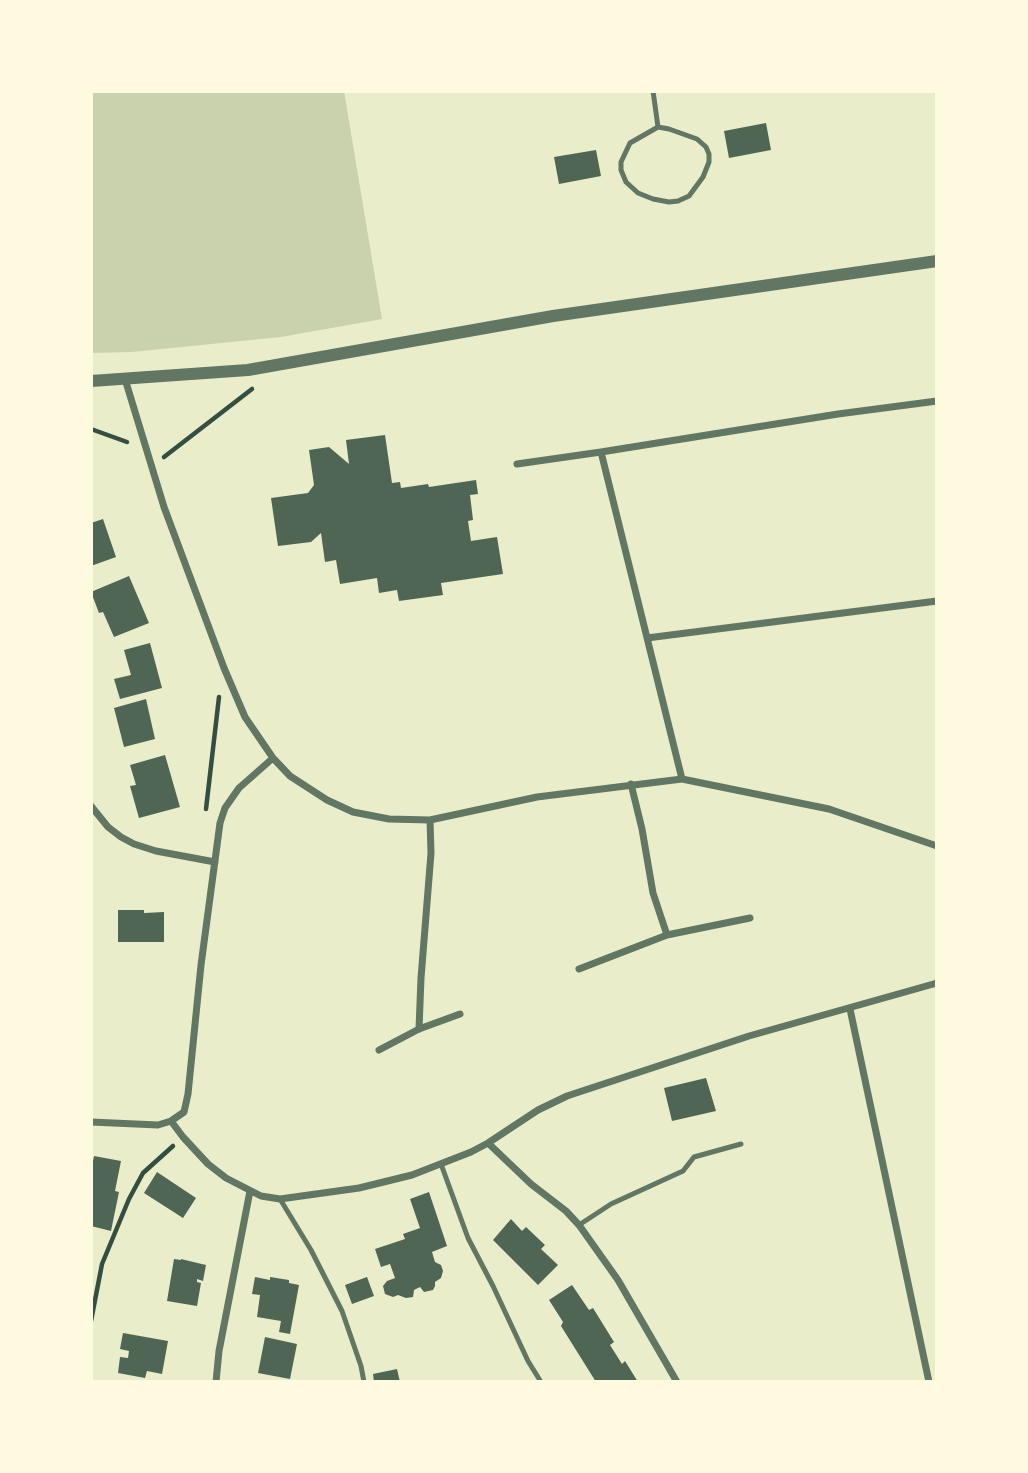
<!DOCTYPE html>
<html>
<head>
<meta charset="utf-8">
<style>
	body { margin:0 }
	#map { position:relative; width:1028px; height:1473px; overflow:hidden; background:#e9edc9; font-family:Lato,sans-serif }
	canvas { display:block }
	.frame { position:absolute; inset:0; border:93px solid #fefae0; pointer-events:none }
</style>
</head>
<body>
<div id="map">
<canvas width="1028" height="1473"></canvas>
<div class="frame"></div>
</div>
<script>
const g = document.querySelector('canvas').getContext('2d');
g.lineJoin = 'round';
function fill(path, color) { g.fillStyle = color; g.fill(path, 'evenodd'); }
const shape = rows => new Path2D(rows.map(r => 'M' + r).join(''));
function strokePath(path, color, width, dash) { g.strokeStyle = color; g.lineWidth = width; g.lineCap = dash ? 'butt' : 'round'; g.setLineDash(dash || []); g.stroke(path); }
const green = shape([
	[91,91,344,91,382,319,281,337,132,352,91,353]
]);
const building = shape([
	[766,123,771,150,729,158,724,131],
	[596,150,601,176,559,184,554,157],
	[385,435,392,483,400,482,401,488,428,484,429,487,476,480,478,494,470,495,473,520,468,521,471,541,497,537,503,574,441,583,443,595,399,601,397,590,379,593,377,578,340,584,336,560,325,562,321,533,311,542,278,546,271,498,308,493,314,485,309,450,329,447,349,464,346,440],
	[103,519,116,557,91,566,91,523],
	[129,576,149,623,114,637,103,612,99,613,91,592],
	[150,643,162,688,120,699,114,679,131,675,124,650],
	[146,699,155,739,124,747,114,708],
	[165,755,180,807,139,818,130,786,136,785,130,765],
	[118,910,144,910,144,913,164,912,164,942,118,942],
	[706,1078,716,1111,672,1121,664,1088],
	[94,1156,121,1161,115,1191,119,1192,111,1231,91,1226,91,1170],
	[157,1172,196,1198,183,1218,144,1193],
	[429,1192,447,1246,432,1252,435,1262,441,1265,443,1271,441,1278,435,1282,435,1286,433,1290,424,1292,420,1287,414,1290,413,1297,406,1298,398,1295,393,1297,385,1294,383,1286,387,1281,395,1278,390,1264,381,1267,375,1249,405,1239,403,1234,420,1228,410,1199],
	[511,1219,522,1231,526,1227,545,1245,541,1249,558,1265,538,1285,493,1240],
	[174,1259,181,1260,181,1259,206,1265,203,1281,197,1279,197,1282,201,1283,197,1306,167,1301],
	[255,1277,270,1280,270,1277,289,1280,289,1283,299,1285,290,1334,279,1332,281,1321,257,1317,260,1295,252,1294],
	[367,1277,374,1296,352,1304,345,1285],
	[572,1285,589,1310,593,1308,614,1342,610,1345,622,1364,625,1361,638,1382,596,1382,561,1326,563,1322,549,1300],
	[123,1333,168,1341,162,1374,147,1371,145,1378,118,1373,120,1357,128,1358,129,1351,120,1349],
	[265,1337,297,1344,290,1379,258,1373],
	[397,1369,400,1382,374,1382,373,1374]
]);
const path = shape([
	[91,429,127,442],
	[164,457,252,389],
	[206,809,219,697],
	[91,1321,102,1264,129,1199,143,1173,173,1146]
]);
const service = shape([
	[653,91,658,127],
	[658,127,669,129,697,139,706,147,709,154,709,162,703,177,689,196,678,201,669,202,653,199,638,193,626,182,621,170,621,162,630,143,658,127],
	[441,1164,468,1238,493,1286,528,1361,541,1382],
	[280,1199,311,1250,342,1311,361,1366,364,1382],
	[579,1225,611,1204,683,1171,694,1157,741,1144]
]);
const minor = shape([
	[517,464,601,452],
	[647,638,937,601],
	[273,758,290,776,327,800,353,812,389,819,430,820,537,797,682,779,829,809,937,846],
	[682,779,601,452,838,414,937,401],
	[631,784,642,829,653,893,667,935],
	[91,806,108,827,121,837,134,844,156,851,215,862],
	[579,969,667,935,750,918],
	[850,1009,929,1382],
	[419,1029,421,978,431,853,430,820],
	[379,1050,419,1029,460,1014],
	[171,1121,183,1137,208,1164,226,1178,261,1196,280,1199,359,1188,412,1175,471,1152,488,1143,538,1110,567,1096,749,1036,937,983],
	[91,1122,158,1125,171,1121,184,1112,188,1094,201,965,220,823,225,808,239,788,273,758,245,717,224,668,164,507,125,379],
	[488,1143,531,1184,566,1211,579,1225,618,1280,677,1382],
	[216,1382,219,1351,250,1191]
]);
const tertiary = shape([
	[91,381,248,370,553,316,937,261]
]);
fill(green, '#cad2ad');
fill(building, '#4f6655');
strokePath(path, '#344e41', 4.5);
strokePath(service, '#617663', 5);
strokePath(minor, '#617663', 7);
strokePath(tertiary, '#617663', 12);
</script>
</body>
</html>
